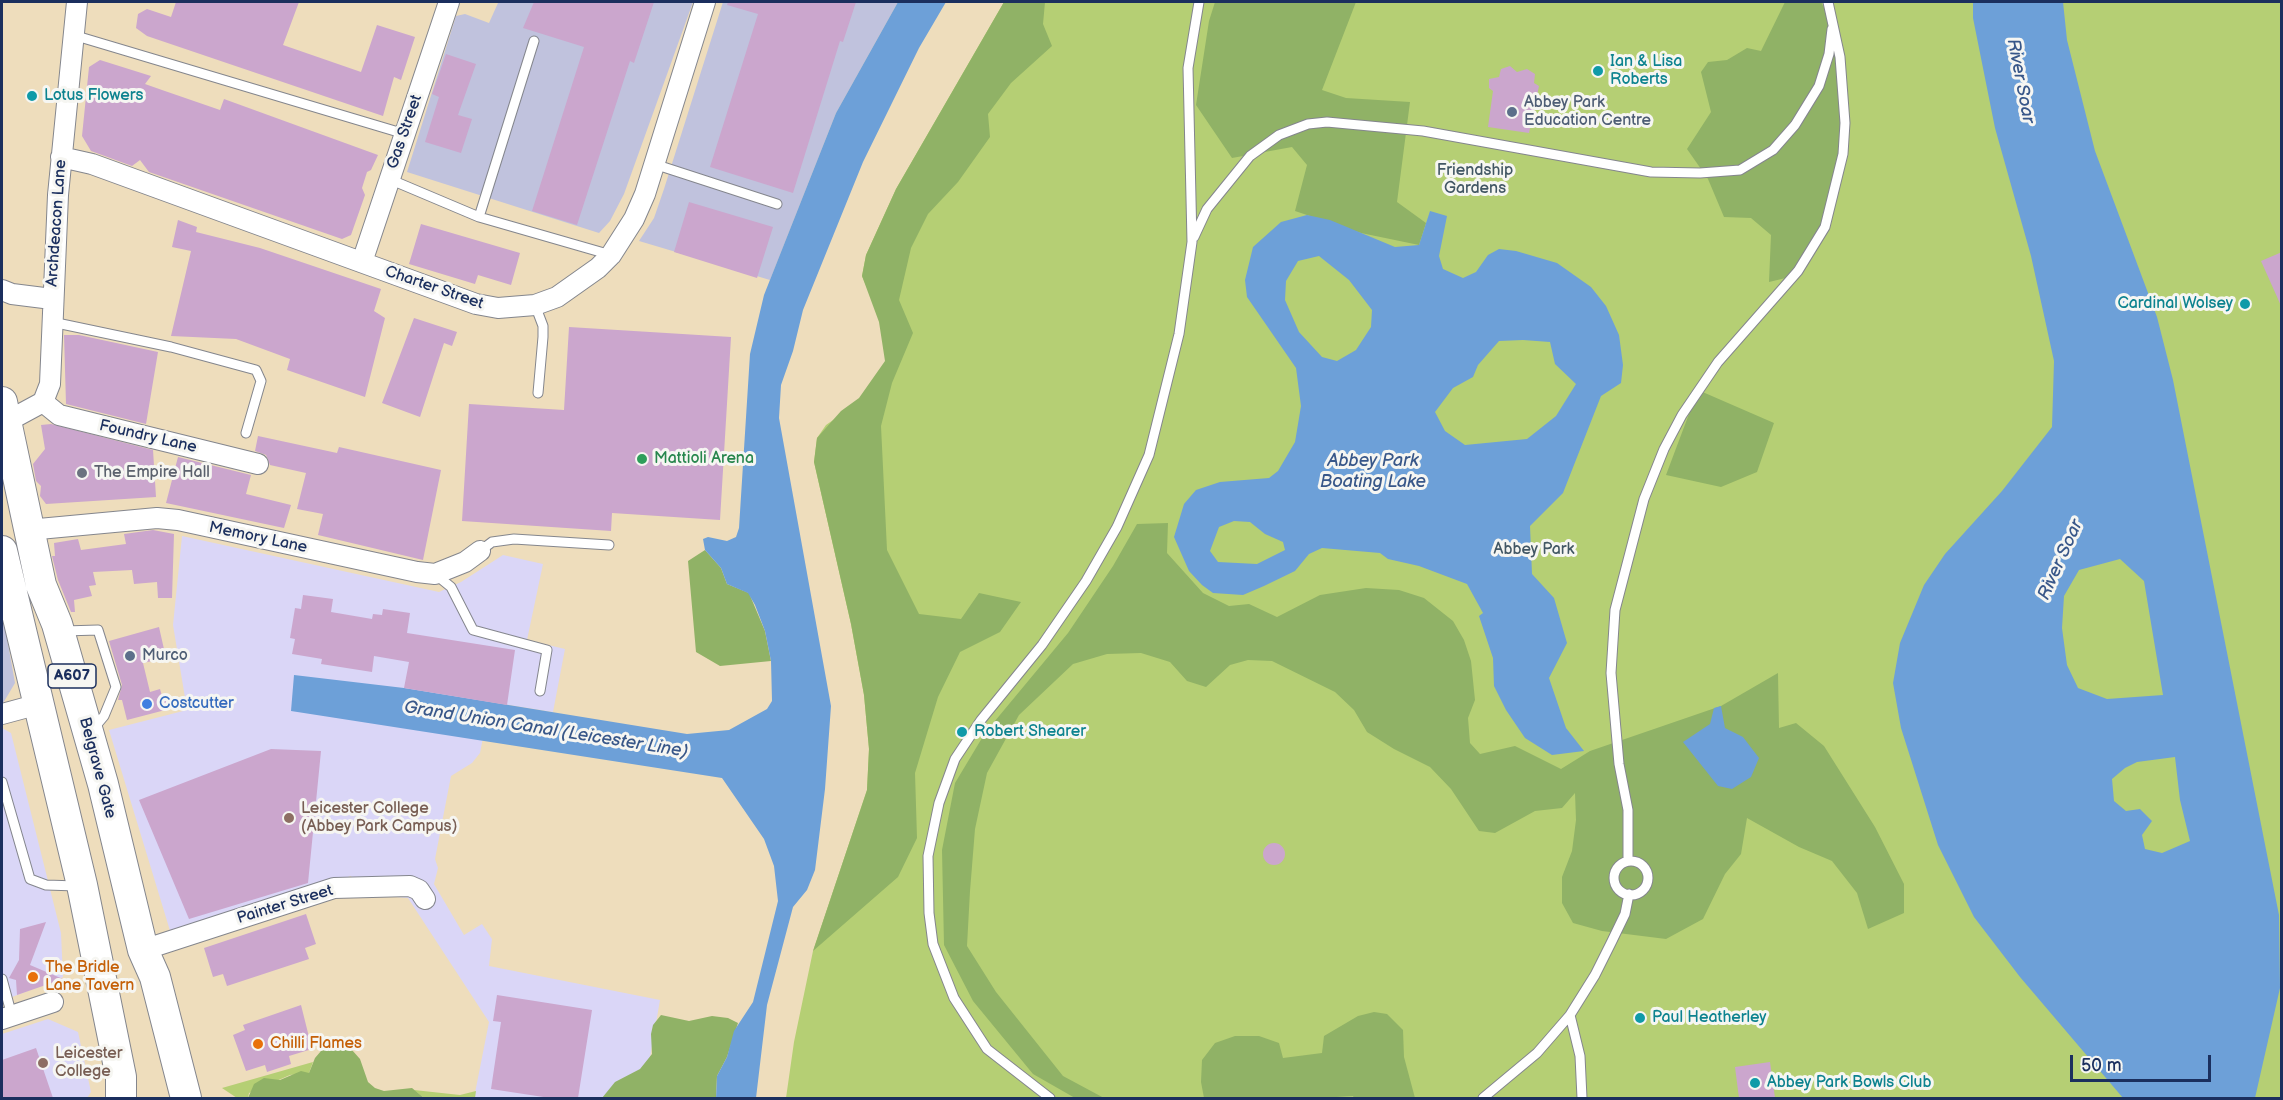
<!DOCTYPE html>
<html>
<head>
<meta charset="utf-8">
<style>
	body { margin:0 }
	#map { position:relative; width:2283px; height:1100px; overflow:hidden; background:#eeddbc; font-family:"Balsamiq Sans",sans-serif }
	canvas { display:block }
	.frame { position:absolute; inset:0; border:3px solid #1b2f5e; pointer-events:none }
	.scale { position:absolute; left:2070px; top:1055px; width:141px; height:27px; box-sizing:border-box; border:3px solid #1b2f5e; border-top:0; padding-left:8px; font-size:18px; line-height:21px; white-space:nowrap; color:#1b2f5e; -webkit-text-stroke:4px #f6f6f2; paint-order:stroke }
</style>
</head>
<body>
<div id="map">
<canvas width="2283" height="1100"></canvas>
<div class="frame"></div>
<div class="scale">50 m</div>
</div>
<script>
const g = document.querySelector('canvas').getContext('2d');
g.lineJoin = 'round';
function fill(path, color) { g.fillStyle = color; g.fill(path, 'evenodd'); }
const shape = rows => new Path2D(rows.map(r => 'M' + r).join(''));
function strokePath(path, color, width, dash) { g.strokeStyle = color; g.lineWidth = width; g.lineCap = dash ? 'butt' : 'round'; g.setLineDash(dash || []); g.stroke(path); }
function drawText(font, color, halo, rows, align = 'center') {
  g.font = font + ' "Balsamiq Sans",sans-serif'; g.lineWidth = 6; g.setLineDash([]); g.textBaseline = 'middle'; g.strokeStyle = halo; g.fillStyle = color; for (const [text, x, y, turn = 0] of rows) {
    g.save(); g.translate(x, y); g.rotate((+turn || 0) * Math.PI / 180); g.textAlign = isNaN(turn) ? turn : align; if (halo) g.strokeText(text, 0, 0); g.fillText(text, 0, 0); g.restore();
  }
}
const built = shape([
	[182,536,439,592,461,582,503,555,543,564,527,640,565,649,553,712,490,702,480,753,472,763,451,776,435,859,438,868,434,884,464,935,482,924,492,939,489,966,660,1000,643,1098,474,1098,489,1022,408,898,361,894,351,876,171,934,109,730,187,710,173,625],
	[2,728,11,733,61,933,63,977,2,1001],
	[48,1019,78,1032,91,1092,87,1098,2,1098,2,1034]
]);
const industrial = shape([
	[495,2,693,2,624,194,610,221,599,233,407,172,456,16,465,14,489,23,498,3],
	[723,2,898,2,836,113,770,280,639,241,654,218,664,189],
	[2,610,15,683,2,705]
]);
const green = shape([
	[1004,2,2281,2,2281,1098,786,1098,794,1042,813,951,867,790,869,749,864,695,851,624,814,462,817,438,826,425,859,402,894,352,862,276,866,255,896,189],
	[313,1062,309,1073,290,1075,249,1093,248,1098,237,1098,222,1088],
	[414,1090,460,1095,476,1091,475,1098,424,1098]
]);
const forest = shape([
	[1004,2,1045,2,1043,24,1052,46,1011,83,988,114,990,137,958,182,928,214,911,248,899,300,913,333,892,383,881,426,887,550,919,614,961,619,979,593,1021,602,1000,632,960,652,938,697,915,773,917,838,898,877,813,951,867,790,869,749,864,695,851,624,814,462,817,438,841,411,859,398,885,361,879,322,862,276,866,255,896,189],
	[1215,2,1356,2,1322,90,1346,98,1410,102,1397,202,1426,223,1419,245,1361,233,1295,211,1307,165,1292,147,1232,158,1196,105,1209,21],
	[1785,2,1821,2,1831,21,1844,141,1817,239,1794,276,1769,282,1771,235,1751,218,1724,217,1708,179,1687,149,1711,112,1701,72,1708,62,1727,60,1747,48,1761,51],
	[1698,390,1774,423,1757,472,1721,487,1666,475],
	[1168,523,1167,553,1203,593,1229,606,1249,604,1277,617,1320,595,1366,588,1399,590,1424,598,1453,621,1464,640,1471,661,1475,700,1468,718,1470,743,1480,754,1515,746,1561,769,1590,751,1721,706,1778,673,1779,728,1796,723,1824,746,1875,827,1904,884,1904,913,1868,929,1857,893,1832,861,1799,847,1747,818,1741,854,1725,874,1703,919,1666,939,1602,931,1573,923,1562,903,1562,877,1572,851,1576,820,1575,793,1562,808,1535,811,1495,833,1479,831,1451,789,1430,767,1394,749,1367,732,1354,710,1335,692,1272,661,1248,660,1230,665,1206,687,1187,681,1170,662,1141,653,1107,654,1073,664,1019,715,987,773,975,829,970,891,967,946,996,992,1063,1076,1104,1098,1075,1098,1033,1074,973,1001,944,945,942,850,955,783,985,733,1068,633,1113,566,1137,524],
	[705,550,721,568,727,584,749,593,765,631,771,661,720,666,696,652,688,561],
	[1374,1012,1387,1014,1403,1030,1404,1057,1415,1098,1354,1098,1353,1096,1320,1098,1204,1098,1201,1082,1202,1060,1215,1043,1235,1036,1259,1036,1279,1043,1283,1058,1322,1053,1324,1036,1358,1016],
	[661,1015,689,1021,712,1016,728,1018,738,1023,727,1057,717,1076,716,1098,602,1098,615,1082,640,1069,652,1054,651,1034,653,1025],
	[342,1044,352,1050,360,1059,368,1082,375,1088,384,1091,412,1088,424,1098,248,1098,254,1084,264,1078,280,1080,301,1071,309,1073,315,1058,321,1051]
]);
const water = shape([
	[898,2,946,2,919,48,863,162,803,310,793,351,781,385,779,418,831,706,825,789,815,870,807,890,793,907,767,1005,756,1098,716,1098,717,1076,727,1057,734,1031,753,1002,778,901,774,866,764,839,722,778,291,711,294,675,404,688,687,734,729,730,767,709,772,701,771,661,765,631,755,605,748,593,727,584,721,568,705,550,703,539,708,537,727,541,736,537,739,528,750,354,764,295,836,113],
	[1973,2,2063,2,2067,40,2095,151,2157,317,2173,380,2279,915,2280,988,2255,1098,2123,1098,2020,977,1974,917,1938,845,1901,728,1893,683,1900,643,1924,585,1945,554,2002,491,2052,427,2054,361,2031,256,1995,128,1973,18],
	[2120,559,2144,581,2163,695,2107,699,2078,688,2067,665,2062,628,2064,596,2079,570],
	[2175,757,2180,800,2190,841,2162,853,2145,849,2142,835,2152,821,2140,809,2126,811,2114,801,2112,779,2125,768,2137,762],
	[1430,211,1447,216,1439,256,1443,269,1463,278,1476,272,1488,255,1499,249,1516,251,1557,263,1591,287,1606,306,1619,335,1623,365,1621,383,1601,396,1563,493,1530,526,1532,574,1554,598,1567,643,1549,678,1566,728,1584,751,1552,755,1525,738,1506,710,1494,686,1493,658,1479,616,1483,613,1467,584,1419,566,1388,559,1380,553,1322,548,1309,554,1295,571,1264,586,1243,595,1213,593,1202,585,1189,571,1174,537,1184,504,1196,490,1220,482,1269,478,1278,471,1295,442,1301,406,1296,368,1247,297,1245,280,1253,247,1281,222,1307,215,1330,220,1395,247,1419,245],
	[1319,256,1349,280,1372,310,1371,327,1356,350,1337,361,1322,357,1299,332,1285,300,1286,281,1298,261],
	[1523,340,1550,342,1555,364,1576,384,1556,416,1527,439,1465,445,1445,431,1435,412,1453,388,1473,377,1478,365,1499,341],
	[1234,521,1250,522,1265,534,1283,542,1285,550,1257,564,1218,562,1210,551,1219,527],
	[1721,706,1725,728,1743,737,1759,758,1751,777,1732,789,1718,786,1683,742,1710,724,1714,708]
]);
const building = shape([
	[176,2,299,2,283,45,361,72,377,25,415,37,401,80,394,77,383,116,147,36,136,28,138,14,147,9,171,17],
	[534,2,654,2,634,63,630,61,577,225,532,211,584,47,523,28],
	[728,2,856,2,843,42,840,41,793,193,710,167,758,14,727,5],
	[446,54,476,64,458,115,472,119,461,153,425,142,439,97,432,94],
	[100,60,151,76,145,84,162,90,220,110,224,99,378,155,371,170,367,172,362,188,365,195,351,235,342,239,149,172,140,160,132,166,91,151,82,136,89,67],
	[1510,66,1517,72,1527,69,1535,74,1534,83,1539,86,1529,133,1488,127,1493,91,1489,88,1489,79,1499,77,1501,69],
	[689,202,773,227,757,278,674,252],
	[178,220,197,227,196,232,260,248,381,289,374,311,385,318,365,397,287,370,290,359,236,339,171,336,191,251,172,247],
	[421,224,520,253,511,285,478,275,475,284,409,264],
	[2282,252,2282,308,2261,261],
	[414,318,457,332,452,346,444,343,420,417,382,403],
	[569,327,731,337,720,520,612,513,611,531,462,521,469,404,564,410],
	[64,335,79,335,158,352,146,424,66,404],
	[51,424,153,450,156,497,46,504,40,496,41,486,36,481,33,464,45,449,41,425],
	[258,436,337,453,339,447,441,470,423,560,318,535,323,514,297,509,306,473,270,465,266,455,255,451],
	[178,457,251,475,246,494,291,505,284,528,166,503],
	[153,530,174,534,172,598,158,598,157,582,134,584,132,570,93,572,96,585,89,586,92,596,74,600,75,612,71,612,58,580,52,556,55,556,54,543,78,539,81,550,126,544,124,534],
	[303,595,333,599,331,612,372,619,373,614,382,615,383,609,410,613,407,633,515,650,507,705,404,688,409,662,374,656,372,672,321,664,322,659,292,654,295,639,290,638,295,608,301,609],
	[159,627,166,658,143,663,150,692,160,689,162,696,169,694,173,708,127,720,122,700,118,700,122,685,109,641],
	[271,749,321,751,308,883,189,919,139,800],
	'1263 854a11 11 0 1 1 22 0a11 11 0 1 1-22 0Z',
	[306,914,316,944,305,948,309,959,227,986,223,974,213,977,204,948],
	[46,922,30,965,63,979,17,995,16,980,9,978,19,960,20,929],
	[497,995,592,1010,578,1098,550,1098,491,1089,501,1022,493,1021],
	[301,1005,312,1049,289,1056,291,1064,267,1072,265,1065,246,1071,233,1035,245,1030,243,1025],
	[36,1048,53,1098,2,1098,2,1060],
	[1770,1062,1775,1098,1739,1098,1735,1067]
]);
const lane = shape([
	[73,35,405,134],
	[654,164,777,204],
	[389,179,479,217,611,255],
	[479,217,534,41],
	[1194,237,1207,209,1250,156,1279,135,1308,124,1327,122,1423,131,1651,172,1700,173,1740,170,1773,150,1795,125,1819,86,1829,54,1832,29],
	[535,305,543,326,543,337,538,393],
	[52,322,171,347,256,370,261,381,246,433],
	[480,551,492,542,514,539,609,545],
	[435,574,451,587,473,630,547,650,540,691],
	[64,631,98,630,116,687,104,716,93,729],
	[2,782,30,879,46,885,77,886],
	[1628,861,1628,810,1619,764,1611,673,1615,610,1644,499,1664,449,1682,415,1718,362,1798,271,1825,227,1843,154,1845,123,1840,57,1828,2],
	'1614 878a17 17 0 1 1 34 0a17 17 0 1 1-34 0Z',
	[2,979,12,1016],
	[1570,1015,1580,1056,1582,1098],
	[1050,1098,987,1049,954,998,933,944,929,913,928,856,939,803,955,759,981,720,1042,645,1086,581,1117,527,1149,455,1179,334,1192,242,1188,68,1199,2],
	[1483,1098,1537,1053,1570,1015,1595,975,1612,941,1625,914,1629,894]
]);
const street = shape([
	[61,157,92,164,476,304,498,308,535,305,557,297,598,268,611,255,634,219,645,194,705,2],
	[362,262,449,2],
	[2,290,12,294,52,299],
	[43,402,59,415,258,464],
	[6,422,43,402,50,384,58,195,77,2],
	[28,530,157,518,178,520,417,572,435,574,465,562,480,551],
	[2,714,39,704],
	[143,950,334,888,410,886,419,890,425,899],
	[2,1019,53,1002]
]);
const primary = shape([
	[2,402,41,585,57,624,103,784,143,950,155,977,186,1098],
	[2,551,82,885,121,1077,121,1098]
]);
const markers = [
	[1598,71,6,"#0f9aa8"],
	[32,96,6,"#0f9aa8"],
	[1512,112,6,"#5c6f8a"],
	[2245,304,6,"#0f9aa8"],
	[642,459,6,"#2e9e5b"],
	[82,473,6,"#6b7280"],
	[130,656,6,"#5c6f8a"],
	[147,704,6,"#3f7fe0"],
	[962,732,6,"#0f9aa8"],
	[289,818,6,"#8d6e63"],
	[33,977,6,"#e8710a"],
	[1640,1018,6,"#0f9aa8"],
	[258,1044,6,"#e8710a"],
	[43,1063,6,"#8d6e63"],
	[1755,1083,6,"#0f9aa8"]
];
const shields = [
	[72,676,48]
];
const shieldNames = [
	["A607",72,676]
];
const cultureNames = [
	["Ian & Lisa",1610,62],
	["Roberts",1610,80],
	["Lotus Flowers",44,96],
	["Cardinal Wolsey",2233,304,"right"],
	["Robert Shearer",974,732],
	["Paul Heatherley",1652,1018],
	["Abbey Park Bowls Club",1767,1083]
];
const serviceNames = [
	["Abbey Park",1524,103],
	["Education Centre",1524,121],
	["Murco",142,656]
];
const streetNames = [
	["Gas Street",405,132,-71],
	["Archdeacon Lane",57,223,-86],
	["Charter Street",434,288,19],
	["Foundry Lane",148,437,13],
	["Memory Lane",258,538,12],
	["Belgrave Gate",97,768,75],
	["Painter Street",285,905,-17]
];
const parkNames = [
	["Friendship",1475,171],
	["Gardens",1475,189],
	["Abbey Park",1534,550]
];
const leisureNames = [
	["Mattioli Arena",654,459]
];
const worshipNames = [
	["The Empire Hall",94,473]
];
const shopNames = [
	["Costcutter",159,704]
];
const educationNames = [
	["Leicester College",301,809],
	["(Abbey Park Campus)",301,827],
	["Leicester",55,1054],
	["College",55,1072]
];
const foodNames = [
	["The Bridle",45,968],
	["Lane Tavern",45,986],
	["Chilli Flames",270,1044]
];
const waterNames = [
	["River Soar",2020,81,79],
	["Abbey Park",1373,461],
	["Boating Lake",1373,482],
	["River Soar",2061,560,-66],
	["Grand Union Canal (Leicester Line)",546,730,9]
];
fill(built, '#dad6f7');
fill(industrial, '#c0c2dd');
fill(green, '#b5cf74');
fill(forest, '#90b266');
fill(water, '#6da0d8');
fill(building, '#cba6cd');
strokePath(lane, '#84868d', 11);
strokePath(street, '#84868d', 22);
strokePath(primary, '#84868d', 32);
strokePath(lane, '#fff', 9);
strokePath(street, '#fff', 20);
strokePath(primary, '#fff', 30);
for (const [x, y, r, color] of markers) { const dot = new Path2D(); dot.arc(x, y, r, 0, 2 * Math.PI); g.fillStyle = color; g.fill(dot); strokePath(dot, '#f6f6f2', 2); }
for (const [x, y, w] of shields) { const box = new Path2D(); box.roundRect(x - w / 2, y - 12, w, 24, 4.5); g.fillStyle = '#f6f6f2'; g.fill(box); strokePath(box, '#1b2f5e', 1.5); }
drawText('bold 15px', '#1b2f5e', null, shieldNames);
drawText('16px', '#0d838f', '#f6f6f2', cultureNames, 'left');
drawText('16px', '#4e5e75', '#f6f6f2', serviceNames, 'left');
drawText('16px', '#1b2f5e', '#f6f6f2', streetNames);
drawText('16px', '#425764', '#f6f6f2', parkNames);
drawText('16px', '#27864d', '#f6f6f2', leisureNames, 'left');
drawText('16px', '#5b616d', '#f6f6f2', worshipNames, 'left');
drawText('16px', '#366cbe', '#f6f6f2', shopNames, 'left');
drawText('16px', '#785e54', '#f6f6f2', educationNames, 'left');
drawText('16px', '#c56008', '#f6f6f2', foodNames, 'left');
drawText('italic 18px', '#385789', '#f6f6f2', waterNames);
</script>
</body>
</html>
